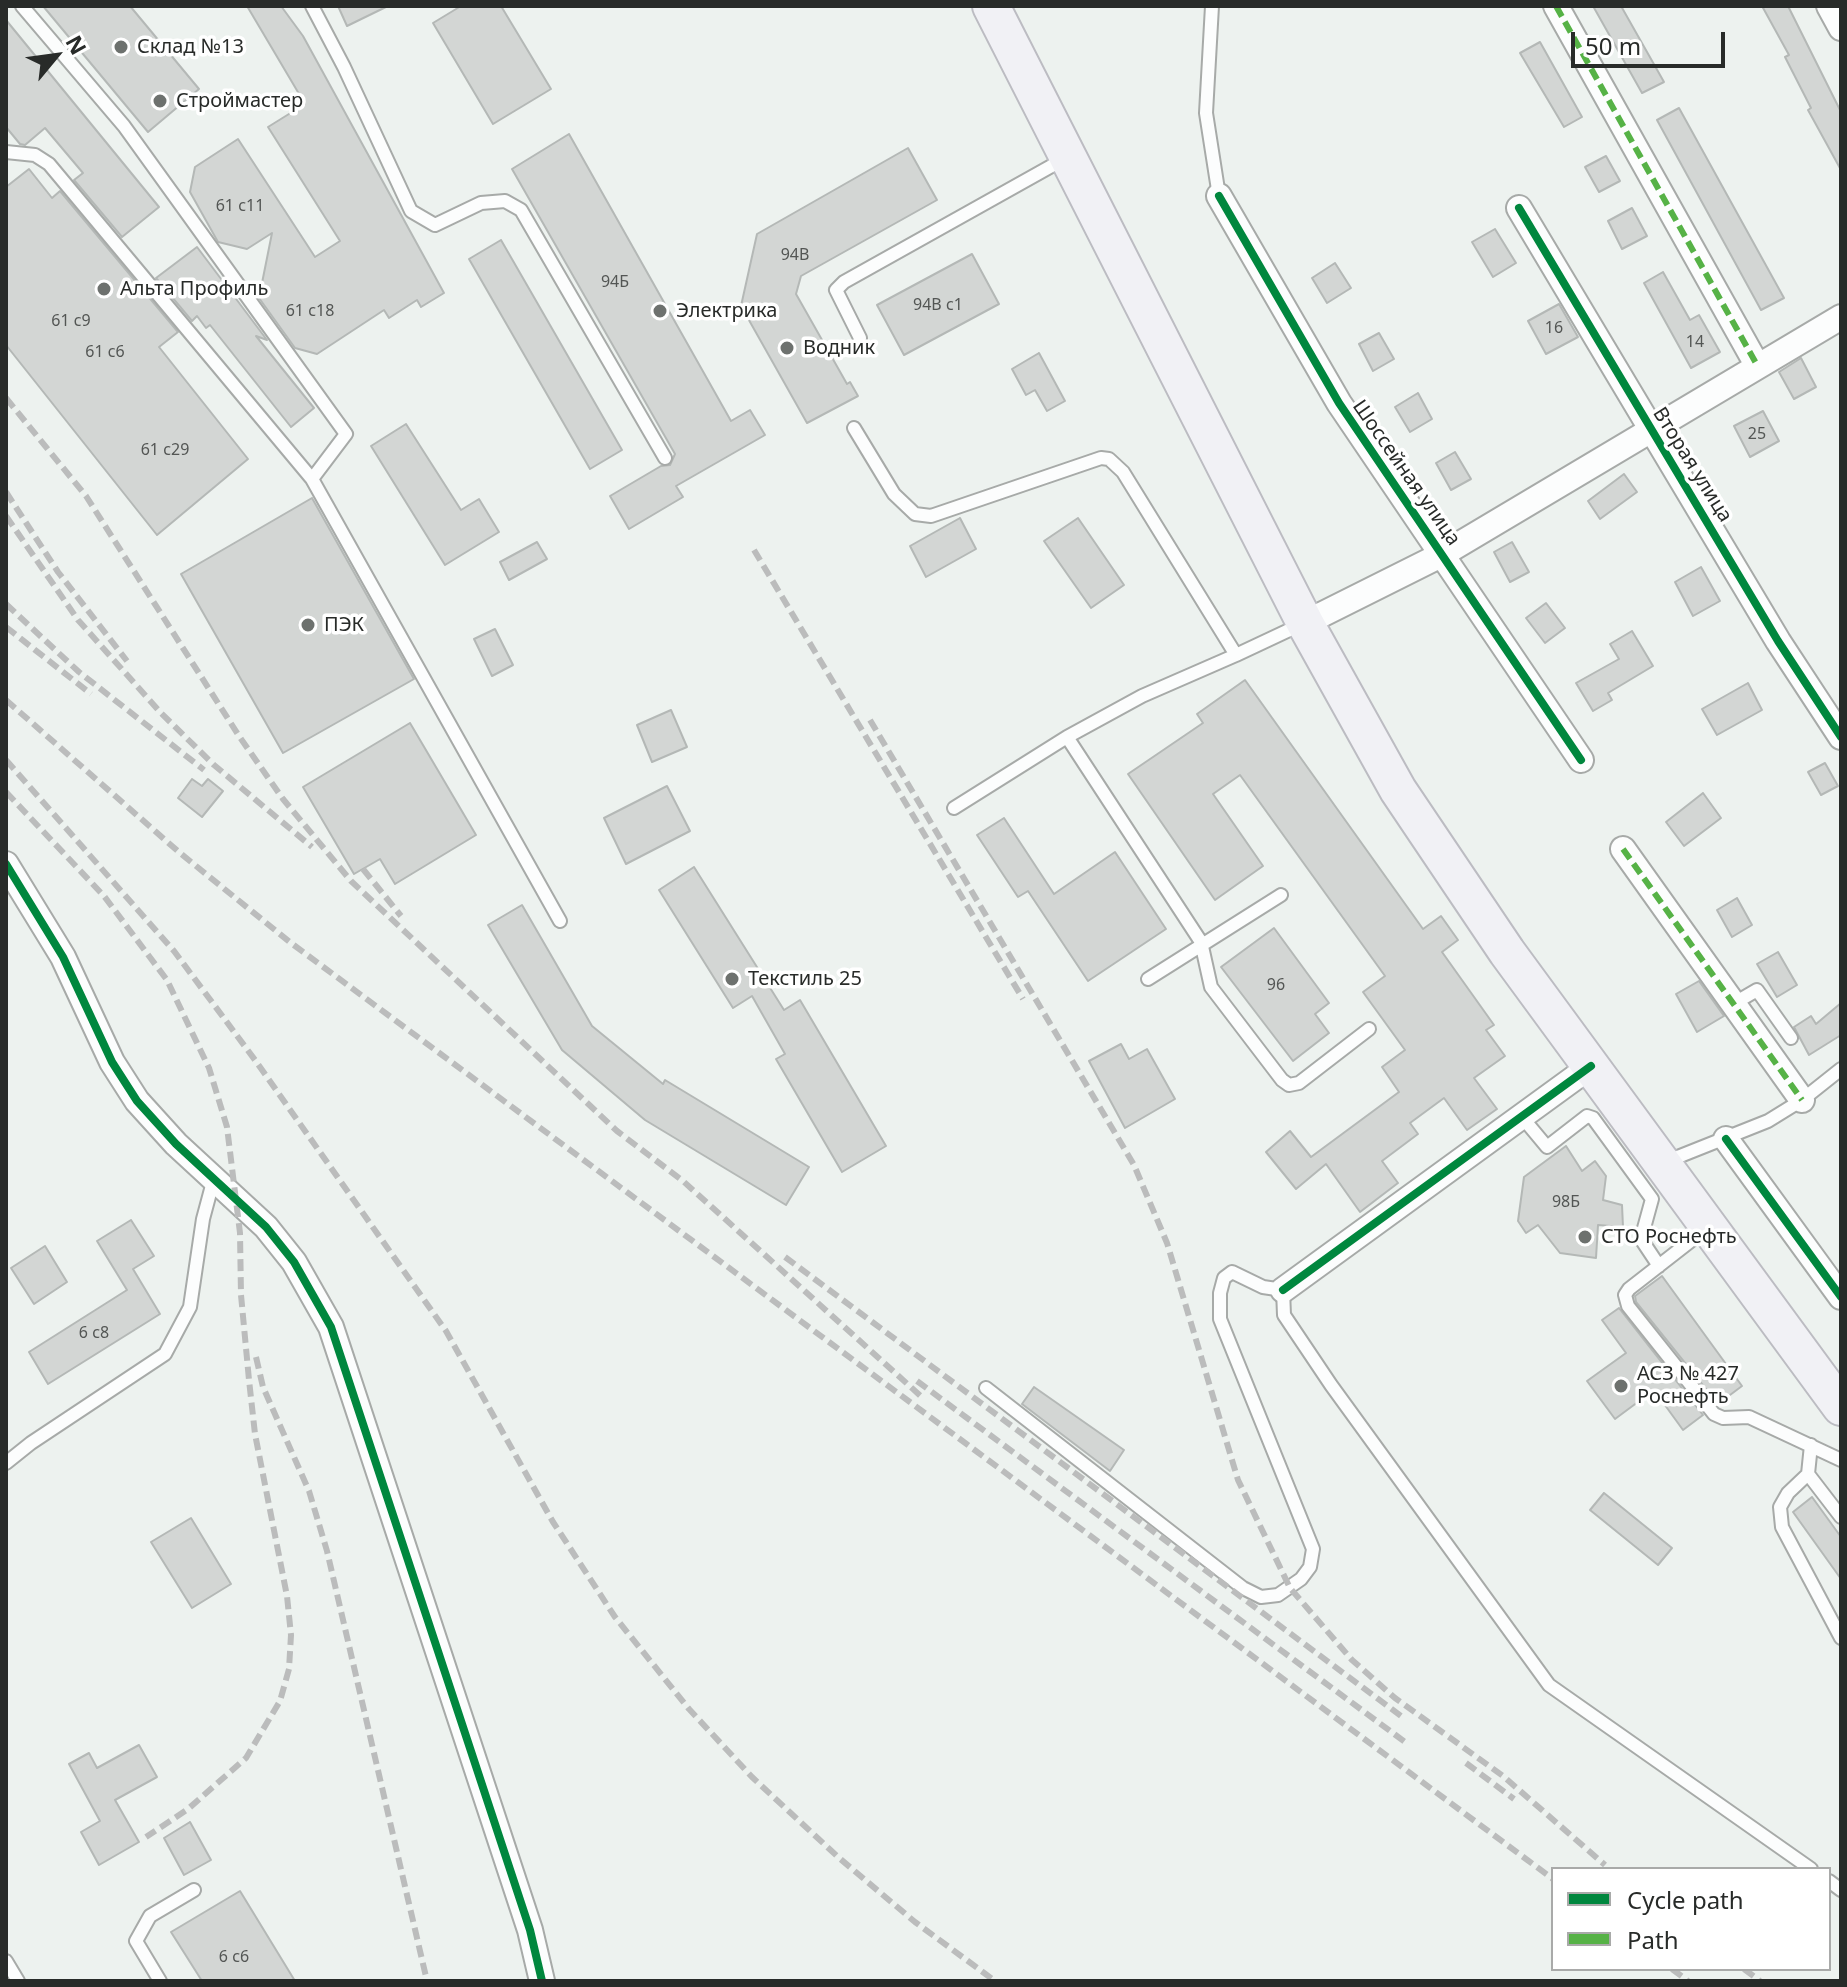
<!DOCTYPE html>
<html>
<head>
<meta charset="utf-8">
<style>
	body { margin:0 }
	#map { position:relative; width:1847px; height:1987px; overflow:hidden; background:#edf2ef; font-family:"Noto Sans",sans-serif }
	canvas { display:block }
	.frame { position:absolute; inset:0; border:8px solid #282b29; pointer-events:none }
	.legend { position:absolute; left:1551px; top:1867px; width:280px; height:104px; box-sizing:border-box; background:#fff; border:2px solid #a9aaa9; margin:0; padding:10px 14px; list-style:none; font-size:24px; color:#282b29 }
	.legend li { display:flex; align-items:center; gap:16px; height:40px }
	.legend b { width:40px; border:2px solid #a9aaa9 }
	.north { position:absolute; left:16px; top:16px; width:80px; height:80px; -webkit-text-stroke:6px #fff; paint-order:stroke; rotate:61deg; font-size:22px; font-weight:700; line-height:32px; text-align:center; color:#282b29 }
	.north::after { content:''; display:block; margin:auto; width:28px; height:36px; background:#282b29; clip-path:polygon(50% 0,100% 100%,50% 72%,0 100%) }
	.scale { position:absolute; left:1571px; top:32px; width:154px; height:36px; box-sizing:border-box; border:4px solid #282b29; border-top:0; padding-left:10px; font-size:24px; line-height:28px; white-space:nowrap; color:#282b29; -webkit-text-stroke:6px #fff; paint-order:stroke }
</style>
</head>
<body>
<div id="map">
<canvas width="1847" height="1987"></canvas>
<div class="frame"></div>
<ul class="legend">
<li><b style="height:10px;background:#00873e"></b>Cycle path</li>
<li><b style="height:10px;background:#56b246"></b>Path</li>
</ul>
<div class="north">N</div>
<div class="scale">50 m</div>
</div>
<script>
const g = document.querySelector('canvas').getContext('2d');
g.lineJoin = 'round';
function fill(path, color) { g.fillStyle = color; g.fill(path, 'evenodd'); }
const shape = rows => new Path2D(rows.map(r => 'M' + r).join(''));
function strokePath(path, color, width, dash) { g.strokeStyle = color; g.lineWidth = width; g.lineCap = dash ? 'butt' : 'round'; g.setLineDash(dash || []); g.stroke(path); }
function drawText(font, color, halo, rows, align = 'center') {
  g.font = font + ' "Noto Sans",sans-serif'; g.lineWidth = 7; g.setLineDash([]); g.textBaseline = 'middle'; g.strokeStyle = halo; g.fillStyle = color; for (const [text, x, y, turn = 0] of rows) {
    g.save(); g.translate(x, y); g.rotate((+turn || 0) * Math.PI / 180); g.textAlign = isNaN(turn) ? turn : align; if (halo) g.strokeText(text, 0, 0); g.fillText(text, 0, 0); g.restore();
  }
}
const building = shape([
	[43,6,130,6,199,89,148,132,43,6],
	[247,6,281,6,303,36,444,293,421,307,417,300,389,318,384,310,317,354,295,348,259,298,272,233,247,249,218,242,190,192,195,167,238,139,315,257,340,241,268,127,305,104,247,6],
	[338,6,388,6,347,26,338,6],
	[461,6,501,6,551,89,493,124,433,23,461,6],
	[1593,6,1621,6,1664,82,1642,93,1593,6],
	[1762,6,1788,6,1841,112,1841,170,1808,110,1811,108,1785,57,1789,55,1762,6],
	[6,20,159,207,122,237,74,180,83,173,45,128,25,145,20,144,6,127,6,20],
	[1540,42,1582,117,1564,127,1520,53,1540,42],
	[1679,108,1784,298,1761,310,1657,120,1679,108],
	[569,134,731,421,750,410,765,435,676,486,683,497,629,529,610,496,661,466,670,465,675,454,512,169,569,134],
	[908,148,937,200,801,276,796,294,847,384,850,382,858,396,807,423,741,306,757,234,908,148],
	[1606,156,1620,181,1599,192,1585,167,1606,156],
	[29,169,52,198,60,191,178,332,159,347,248,459,157,535,6,345,6,187,29,169],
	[1632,208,1647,236,1622,249,1608,221,1632,208],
	[1495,229,1516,263,1493,277,1472,242,1495,229],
	[501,240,622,450,590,469,469,259,501,240],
	[197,247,267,340,256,336,314,408,291,427,210,325,206,328,197,316,192,321,156,278,197,247],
	[972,254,999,304,904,355,877,305,972,254],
	[1335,263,1351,288,1327,303,1312,278,1335,263],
	[1663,272,1690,320,1699,315,1720,352,1691,368,1644,283,1663,272],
	[1559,304,1578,337,1546,354,1528,321,1559,304],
	[1379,333,1394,359,1373,371,1359,344,1379,333],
	[1039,353,1065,401,1047,411,1035,390,1026,395,1012,369,1039,353],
	[1801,358,1816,387,1794,399,1779,372,1801,358],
	[1418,393,1432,419,1410,432,1395,407,1418,393],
	[1763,411,1779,441,1750,457,1734,426,1763,411],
	[406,424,461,510,479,499,499,532,445,565,371,446,406,424],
	[1455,452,1471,479,1451,490,1436,463,1455,452],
	[1624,474,1637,492,1600,519,1588,501,1624,474],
	[312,498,414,679,283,753,181,574,312,498],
	[960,518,976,549,926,577,910,546,960,518],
	[1078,518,1124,585,1091,608,1044,541,1078,518],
	[537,542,547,559,509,580,500,562,537,542],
	[1512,542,1529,572,1510,582,1494,552,1512,542],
	[1701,567,1720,601,1693,616,1675,582,1701,567],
	[1546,603,1565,628,1545,643,1526,618,1546,603],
	[495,629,513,665,492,676,474,639,495,629],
	[1632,631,1653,666,1608,693,1612,700,1593,711,1576,683,1619,659,1610,644,1632,631],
	[1245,680,1423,929,1441,916,1458,940,1442,952,1494,1025,1486,1030,1505,1056,1474,1078,1497,1109,1467,1130,1444,1098,1410,1123,1418,1134,1382,1161,1398,1183,1360,1212,1326,1164,1296,1189,1266,1152,1290,1131,1311,1157,1399,1092,1382,1067,1405,1050,1363,992,1385,976,1240,775,1213,794,1263,866,1215,900,1128,774,1203,723,1197,714,1245,680],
	[1748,683,1762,710,1717,735,1702,709,1748,683],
	[671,710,687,747,652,762,637,725,671,710],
	[410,723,476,835,395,884,380,859,354,874,303,787,410,723],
	[1825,763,1838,786,1821,795,1808,772,1825,763],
	[192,779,202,786,208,779,223,791,202,817,178,798,192,779],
	[667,786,690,831,626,864,604,818,667,786],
	[1703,793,1721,818,1684,846,1666,822,1703,793],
	[1004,818,1054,894,1115,852,1166,929,1088,981,1028,891,1018,897,977,835,1004,818],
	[694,867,784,1010,800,1000,886,1146,842,1172,776,1059,785,1054,752,996,733,1008,659,890,694,867],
	[1737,898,1752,925,1732,937,1717,910,1737,898],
	[522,905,592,1026,663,1084,665,1080,809,1167,786,1205,645,1120,562,1050,488,925,522,905],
	[1274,928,1329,1003,1315,1014,1329,1033,1293,1061,1221,967,1274,928],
	[1778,952,1797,985,1777,997,1757,964,1778,952],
	[1699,981,1724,1016,1697,1032,1676,994,1699,981],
	[1841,1003,1841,1035,1809,1055,1794,1027,1811,1016,1816,1024,1841,1003],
	[1121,1044,1129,1059,1147,1049,1175,1099,1125,1128,1089,1061,1121,1044],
	[1566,1146,1582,1171,1595,1161,1606,1176,1603,1200,1622,1205,1623,1227,1598,1225,1596,1258,1560,1253,1538,1225,1526,1233,1518,1221,1524,1177,1566,1146],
	[131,1220,154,1256,133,1269,160,1314,48,1384,29,1352,127,1290,97,1241,131,1220],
	[45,1246,67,1282,34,1304,11,1268,45,1246],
	[1662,1276,1742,1386,1718,1404,1636,1302,1635,1296,1662,1276],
	[1619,1308,1703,1415,1683,1430,1654,1390,1615,1419,1587,1381,1626,1353,1602,1320,1619,1308],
	[1034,1387,1124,1450,1110,1471,1022,1404,1034,1387],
	[1604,1493,1672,1548,1658,1565,1590,1510,1604,1493],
	[1812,1497,1841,1537,1841,1579,1793,1512,1812,1497],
	[191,1518,231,1584,192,1608,151,1542,191,1518],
	[139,1745,157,1777,115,1800,139,1842,99,1865,81,1832,100,1821,69,1764,89,1753,97,1768,139,1745],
	[190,1822,211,1860,184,1875,164,1838,190,1822],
	[240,1891,295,1981,202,1981,171,1932,240,1891]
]);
const lane = shape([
	[22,6,124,126,346,434,312,479,560,921],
	[312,6,344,67,411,211,435,225,481,203,505,201,521,210,665,458],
	[1212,6,1206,113,1219,196],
	[6,152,35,155,49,164,312,479],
	[860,338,836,290,844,282,1064,159],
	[854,428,894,494,915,514,931,516,1101,458,1109,459,1123,472,1236,655,1302,624],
	[1067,737,1201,942,1211,987,1282,1080,1289,1085,1299,1083,1369,1029],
	[954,808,1067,737,1142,696,1236,655],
	[1148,979,1281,895],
	[1733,1004,1757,990,1791,1038],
	[1522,1117,1547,1147,1587,1116,1593,1118,1652,1199,1641,1239,1659,1266],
	[1665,1162,1768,1121,1802,1100,1841,1069],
	[1706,1229,1629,1289,1625,1295,1628,1306,1714,1414,1723,1418,1749,1417,1841,1460],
	[986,1388,1243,1588,1261,1597,1278,1595,1301,1579,1310,1567,1313,1549,1220,1319,1220,1293,1224,1278,1232,1272,1263,1287,1283,1290,1284,1315,1331,1385,1549,1685,1811,1869],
	[1811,1445,1808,1474,1788,1493,1780,1507,1782,1527,1841,1638],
	[6,1463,31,1443,165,1354,190,1307,203,1219,214,1178],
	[1808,1474,1841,1517],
	[1829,1881,1841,1890],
	[6,1961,18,1981],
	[160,1981,136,1941,150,1916,194,1890]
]);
const street = shape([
	[1556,6,1757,365],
	[1829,6,1841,28],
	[1219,196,1339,403,1581,760],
	[1519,208,1778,641,1841,737],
	[1305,623,1443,554,1841,317],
	[1623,849,1802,1100],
	[6,864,63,957,112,1062,137,1101,176,1144,266,1227,294,1262,331,1327,530,1930,542,1981],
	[1726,1139,1841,1297],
	[1283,1290,1591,1066]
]);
const primary = shape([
	[991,6,1305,623,1398,790,1507,952,1841,1407]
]);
const rail = shape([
	[6,398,86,496,239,736,283,799,351,881,617,1131,683,1181,924,1399],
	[6,492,58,572,127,661],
	[6,516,78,620,161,713,214,765,312,847],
	[754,550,1023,999],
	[6,604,79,672,204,770],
	[6,627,91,694],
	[6,700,180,853,291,943,1553,1879],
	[870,720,1134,1165,1167,1243,1238,1480,1290,1588,1352,1660,1395,1698,1503,1776,1605,1865],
	[6,760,174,951,255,1060,446,1331,553,1522,615,1617,689,1709,752,1777,838,1857,915,1922,995,1981],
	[6,792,104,896,167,980,209,1068,227,1127,240,1233,241,1295,249,1380,255,1434,287,1596,291,1635,289,1669,280,1701,246,1758,188,1809,146,1837],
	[363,869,401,916],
	[785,1257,1401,1716],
	[256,1357,263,1387,309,1491,327,1551,427,1981],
	[917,1381,1405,1742],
	[1466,1763,1514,1799],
	[1672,1969,1688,1981],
	[1744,1969,1760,1981]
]);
const quiet = shape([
	[1556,6,1757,365],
	[1623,849,1802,1100]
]);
const cycleway = shape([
	[1219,196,1339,403,1581,760],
	[1519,208,1778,641,1841,737],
	[6,864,63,957,112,1062,137,1101,176,1144,266,1227,294,1262,331,1327,530,1930,542,1981],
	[1726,1139,1841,1297],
	[1283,1290,1591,1066]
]);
const markers = [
	[121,47,8,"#6d716e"],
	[160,101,8,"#6d716e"],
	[104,289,8,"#6d716e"],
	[660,311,8,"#6d716e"],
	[787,348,8,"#6d716e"],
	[308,625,8,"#6d716e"],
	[732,979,8,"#6d716e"],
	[1585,1237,8,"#6d716e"],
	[1621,1386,8,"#6d716e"]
];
const numberNames = [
	["61 с11",240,206],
	["94В",795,255],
	["94Б",615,282],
	["94В с1",938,305],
	["61 с18",310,311],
	["61 с9",71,321],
	["16",1554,328],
	["14",1695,342],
	["61 с6",105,352],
	["25",1757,434],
	["61 с29",165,450],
	["96",1276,985],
	["98Б",1566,1202],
	["6 с8",94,1333],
	["6 с6",234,1957]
];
const poiNames = [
	["Склад №13",137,47],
	["Строймастер",176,101],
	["Альта Профиль",120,289],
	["Электрика",676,311],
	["Водник",803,348],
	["ПЭК",324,625],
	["Текстиль 25",748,979],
	["СТО Роснефть",1601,1237],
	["АСЗ № 427",1637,1374],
	["Роснефть",1637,1397]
];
const streetNames = [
	["Вторая улица",1692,465,58],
	["Шоссейная улица",1406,473,55]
];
fill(building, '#d3d6d4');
strokePath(building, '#b4b8b6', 2);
strokePath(lane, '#a7aaa8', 16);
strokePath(street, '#a7aaa8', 28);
strokePath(primary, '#bcbcc2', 40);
strokePath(lane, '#fcfdfd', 12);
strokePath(street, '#fcfdfd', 24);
strokePath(primary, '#f1f1f5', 36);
strokePath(rail, '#bbbcbc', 6, [12, 6]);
strokePath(quiet, '#56b246', 6, [12, 6]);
strokePath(cycleway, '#00873e', 8);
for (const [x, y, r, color] of markers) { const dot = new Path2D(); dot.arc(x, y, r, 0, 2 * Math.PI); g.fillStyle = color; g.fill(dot); strokePath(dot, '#fff', 3); }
drawText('16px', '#535654', null, numberNames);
drawText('20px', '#282b29', '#fff', poiNames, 'left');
drawText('20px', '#282b29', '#fff', streetNames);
</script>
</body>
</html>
